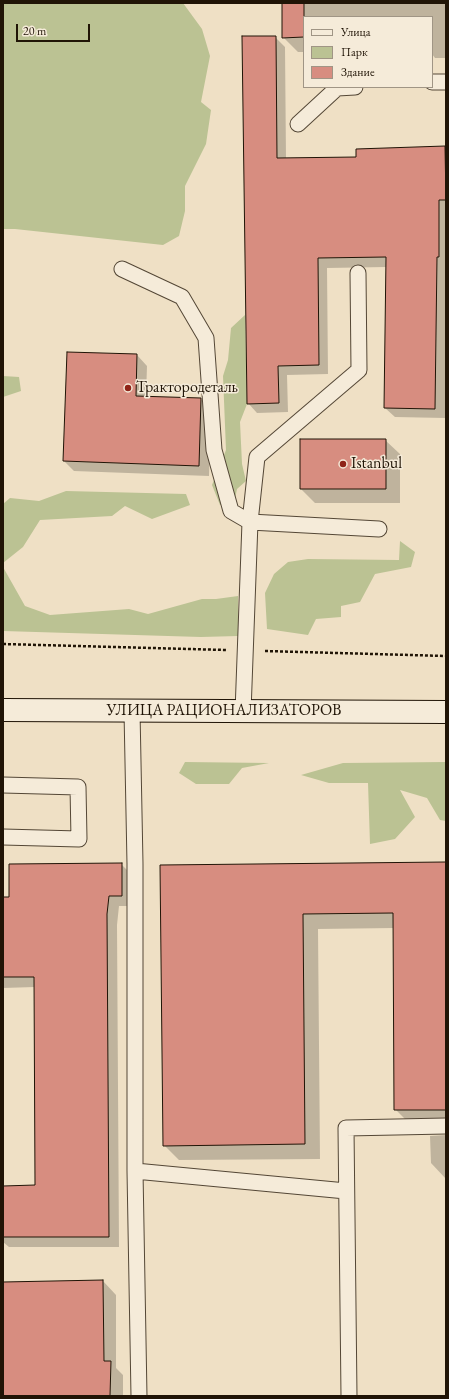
<!DOCTYPE html>
<html>
<head>
<meta charset="utf-8">
<style>
	body { margin:0 }
	#map { position:relative; width:449px; height:1399px; overflow:hidden; background:#efe0c5; font-family:"EB Garamond",serif }
	canvas { display:block }
	.frame { position:absolute; inset:0; border:4px solid #201406; pointer-events:none }
	.legend { position:absolute; left:303px; top:16px; width:130px; height:72px; box-sizing:border-box; background:#f5ebd9; border:1px solid #a09585; margin:0; padding:5px 7px; list-style:none; font-size:12px; color:#201406 }
	.legend li { display:flex; align-items:center; gap:8px; height:20px }
	.legend b { width:20px; border:1px solid #a09585 }
	.scale { position:absolute; left:16px; top:24px; width:74px; height:18px; box-sizing:border-box; border:2px solid #201406; border-top:0; padding-left:5px; font-size:12px; line-height:14px; white-space:nowrap; color:#201406; -webkit-text-stroke:3px #f5ebd9; paint-order:stroke }
</style>
</head>
<body>
<div id="map">
<canvas width="449" height="1399"></canvas>
<div class="frame"></div>
<ul class="legend">
<li><b style="height:5px;background:#f5ebd9"></b>Улица</li>
<li><b style="height:11px;background:#bbc293"></b>Парк</li>
<li><b style="height:11px;background:#d78d80"></b>Здание</li>
</ul>
<div class="scale">20 m</div>
</div>
<script>
const g = document.querySelector('canvas').getContext('2d');
g.lineJoin = 'round';
function fill(path, color) { g.fillStyle = color; g.fill(path, 'evenodd'); }
const shape = rows => new Path2D(rows.map(r => 'M' + r).join(''));
function strokePath(path, color, width, dash) { g.strokeStyle = color; g.lineWidth = width; g.lineCap = dash ? 'butt' : 'round'; g.setLineDash(dash || []); g.stroke(path); }
function drawText(font, color, halo, rows, align = 'center') {
  g.font = font + ' "EB Garamond",serif'; g.lineWidth = 3; g.setLineDash([]); g.textBaseline = 'middle'; g.strokeStyle = halo; g.fillStyle = color; for (const [text, x, y, turn = 0] of rows) {
    g.save(); g.translate(x, y); g.rotate((+turn || 0) * Math.PI / 180); g.textAlign = isNaN(turn) ? turn : align; if (halo) g.strokeText(text, 0, 0); g.fillText(text, 0, 0); g.restore();
  }
}
const green = shape([
	[3,3,183,3,202,29,210,56,201,102,211,110,206,144,185,186,185,211,179,236,163,245,15,229,3,229],
	[245,315,247,404,240,422,242,464,246,481,237,489,234,504,220,505,212,485,226,450,223,376,228,360,231,328],
	[3,376,19,377,21,391,3,397],
	[66,491,186,494,190,505,152,519,125,506,112,516,40,520,23,547,3,563,3,504,10,498,39,501],
	[400,541,415,552,411,567,375,574,360,602,341,606,341,617,316,619,308,635,267,629,265,593,274,574,288,562,308,559,399,560],
	[3,567,25,606,50,615,129,609,148,614,202,599,216,599,238,596,238,636,201,637,3,631],
	[185,762,269,763,242,768,229,784,196,784,179,773],
	[446,762,446,821,440,820,427,798,400,790,415,817,395,839,370,844,368,783,329,783,301,775,343,763]
]);
const shadow = shape([
	[283,3,446,3,446,58,435,58,432,54,432,17,304,17,304,52,298,52,283,37],
	[275,37,285,47,286,159,357,158,445,147,446,148,445,418,395,417,385,408,386,267,327,268,328,374,287,375,288,412,257,413,248,403],
	[137,355,147,366,146,397,201,399,211,410,209,476,74,471,64,461],
	[385,440,400,454,400,503,315,503,301,489],
	[446,863,446,1132,411,1125,395,1109,394,928,318,929,320,1159,179,1160,164,1145,161,866],
	[121,864,132,875,132,906,119,906,117,925,119,1247,9,1247,3,1242,3,1187,36,1186,35,987,3,988,3,898,10,898],
	[446,1135,446,1179,431,1163,430,1136],
	[103,1281,116,1295,116,1368,123,1375,123,1396,3,1396,3,1283]
]);
const building = shape([
	[282,3,304,3,304,37,282,38,282,3],
	[242,36,276,36,277,158,356,157,356,149,445,146,446,200,439,200,439,257,437,257,435,409,384,408,386,257,318,258,319,365,278,366,279,403,247,404,242,36],
	[67,352,137,354,136,396,201,398,199,466,63,461,67,352],
	[300,439,386,439,386,489,300,489,300,439],
	[446,862,446,1110,394,1110,393,913,303,914,305,1144,163,1146,160,865,446,862],
	[122,863,122,896,109,896,107,914,109,1237,3,1237,3,1186,35,1185,34,977,3,977,3,897,9,897,9,864,122,863],
	[103,1280,104,1361,111,1361,110,1396,3,1396,3,1282,103,1280]
]);
const path = shape([
	[3,644,226,650],
	[265,651,446,656]
]);
const service = shape([
	[432,82,446,82],
	[298,124,337,88,355,87],
	[122,269,182,297,206,338,214,450,231,511,250,522,379,529],
	[132,711,135,864,135,1171,139,1396],
	[243,712,250,522,257,457,359,370,358,273],
	[3,785,78,787,79,839,3,837],
	[135,1171,346,1191],
	[349,1396,346,1128,446,1126]
]);
const secondary = shape([
	[3,710,446,712]
]);
const markers = [
	[128,388,4,"#8f2418"],
	[343,464,4,"#8f2418"]
];
const poiNames = [
	["Трактородеталь",136,388],
	["Istanbul",351,464]
];
const streetNames = [
	["УЛИЦА РАЦИОНАЛИЗАТОРОВ",224,711]
];
fill(green, '#bbc293');
fill(shadow, '#0003');
fill(building, '#d78d80');
strokePath(building, '#201406', 1);
strokePath(service, '#544736', 17);
strokePath(secondary, '#201406', 24);
strokePath(path, '#201406', 2.5, [3, 2]);
strokePath(service, '#f5ebd9', 15);
strokePath(secondary, '#f5ebd9', 22);
for (const [x, y, r, color] of markers) { const dot = new Path2D(); dot.arc(x, y, r, 0, 2 * Math.PI); g.fillStyle = color; g.fill(dot); strokePath(dot, '#f5ebd9', 1.5); }
drawText('16px', '#201406', '#f5ebd9', poiNames, 'left');
drawText('16px', '#201406', '#f5ebd9', streetNames);
</script>
</body>
</html>
